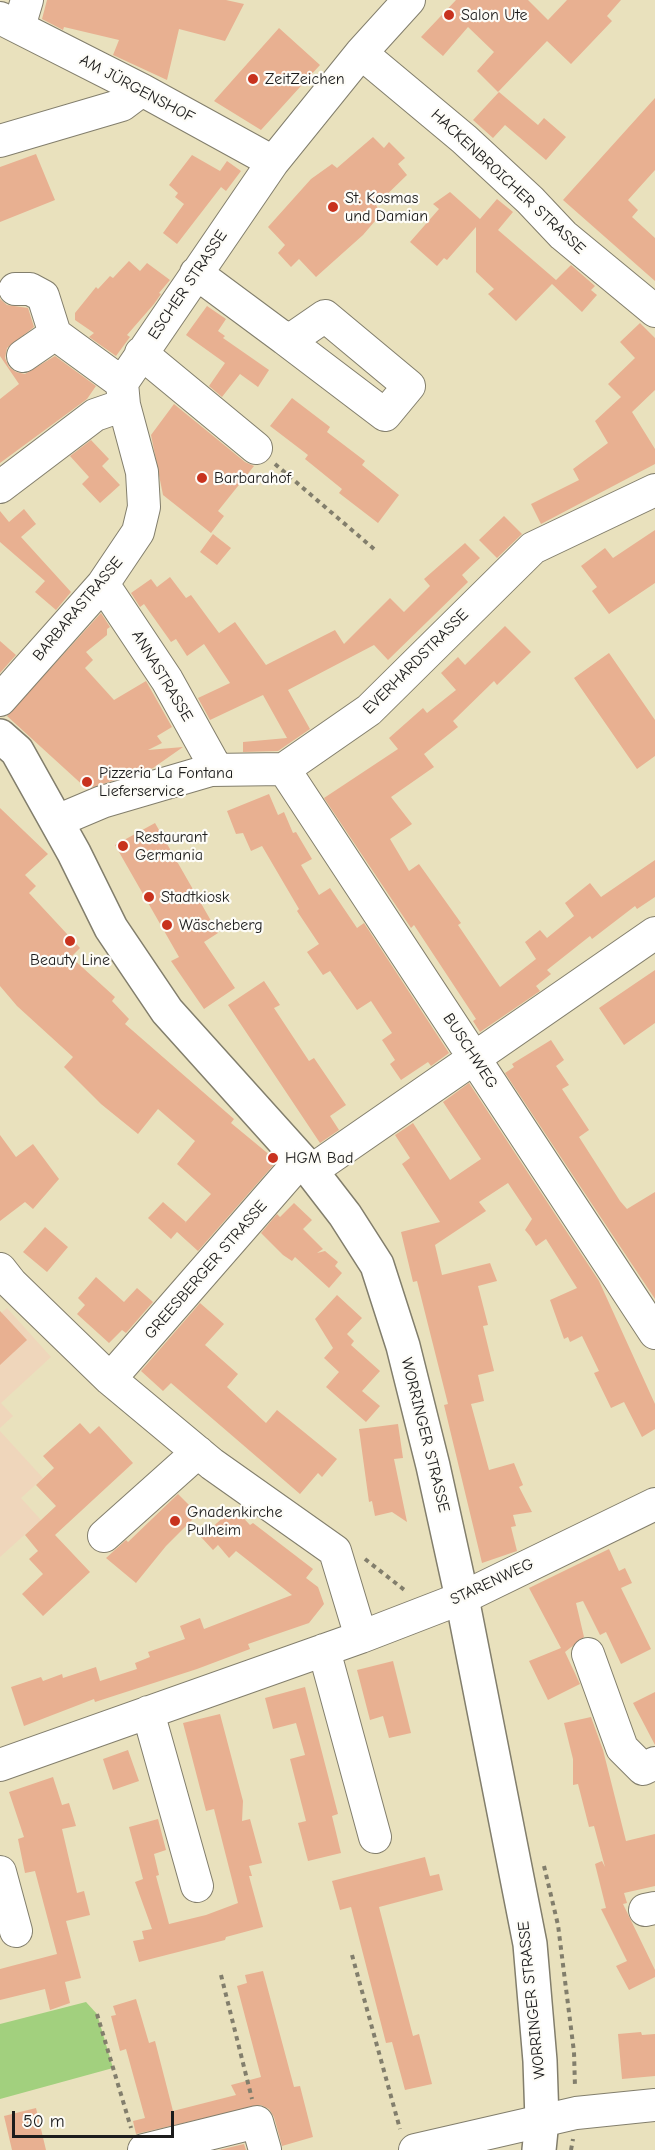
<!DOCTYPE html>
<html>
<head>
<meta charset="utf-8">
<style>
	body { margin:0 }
	#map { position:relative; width:655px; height:2150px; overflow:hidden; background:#e9e1bd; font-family:"Comic Neue",sans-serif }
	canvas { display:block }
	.scale { position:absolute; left:12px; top:2111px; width:162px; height:27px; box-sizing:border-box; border:3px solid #1c1c1c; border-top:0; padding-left:8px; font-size:18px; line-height:21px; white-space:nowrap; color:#1c1c1c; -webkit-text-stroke:4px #fdfcf7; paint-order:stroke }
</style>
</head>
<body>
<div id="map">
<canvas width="655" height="2150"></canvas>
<div class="scale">50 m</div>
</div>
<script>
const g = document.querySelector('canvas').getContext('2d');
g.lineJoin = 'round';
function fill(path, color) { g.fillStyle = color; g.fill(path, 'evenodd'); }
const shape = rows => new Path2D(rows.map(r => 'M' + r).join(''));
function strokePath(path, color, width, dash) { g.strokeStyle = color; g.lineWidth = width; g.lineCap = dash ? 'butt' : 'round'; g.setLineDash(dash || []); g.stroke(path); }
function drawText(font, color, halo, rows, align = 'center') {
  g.font = font + ' "Comic Neue",sans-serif'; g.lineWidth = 4.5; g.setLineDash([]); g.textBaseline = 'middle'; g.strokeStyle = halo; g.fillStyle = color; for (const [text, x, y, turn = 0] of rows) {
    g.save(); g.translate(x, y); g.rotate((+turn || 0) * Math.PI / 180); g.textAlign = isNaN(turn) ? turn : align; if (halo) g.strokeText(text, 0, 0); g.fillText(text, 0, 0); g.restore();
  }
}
const built = shape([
	[7,1308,51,1357,1,1403,13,1416,0,1428,0,1314],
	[0,1431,43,1478,21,1498,41,1520,0,1557]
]);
const green = shape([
	[86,2002,97,2014,113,2068,0,2099,0,2024]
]);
const building = shape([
	[47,0,226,0,244,4,225,41,179,29,167,80,113,55,119,40,64,27,63,30,42,19],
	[456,0,528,0,548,20,567,0,621,0,607,16,612,21,571,64,547,41,498,92,477,71,494,52,468,27,443,56,421,37],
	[279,28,320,65,261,130,214,101],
	[499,92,538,125,544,118,566,137,546,160,505,125,493,138,473,120],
	[655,98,655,170,628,200,638,210,632,217,655,238,655,281,563,200],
	[373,137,384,148,389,142,405,158,398,164,407,175,376,205,381,214,363,235,316,277,299,259,291,267,278,253,285,245,268,227,311,179,332,164,337,168],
	[36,154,55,200,0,222,0,167],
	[192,155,220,171,227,161,241,171,226,191,221,187,177,244,163,233,184,204,175,197,178,193,169,185],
	[450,192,480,219,497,199,513,212,498,230,556,280,571,265,595,286,591,290,597,295,582,312,552,284,516,321,488,294,494,289,476,272,476,227,447,260,444,258,437,266,410,242,439,209,433,204],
	[129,261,140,271,147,263,170,280,159,293,161,294,154,304,127,335,130,337,116,356,89,337,94,333,75,320,75,313,96,287,98,289,110,276,113,278],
	[0,299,7,305,28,308,34,327,7,348,5,358,9,367,16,372,25,374,55,356,96,386,87,399,0,463,0,399,19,384,0,356],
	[207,306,226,319,218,331,225,336,223,338,269,370,258,387,240,374,222,397,209,386,225,363,186,335],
	[640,323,655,338,655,390,632,412,655,449,655,464,541,524,531,504,579,480,573,469,608,443,595,421,621,397,608,384,635,358,620,342],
	[292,398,330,427,327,432,365,461,362,465,399,495,378,523,339,493,342,489,305,459,308,455,270,426],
	[174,404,245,462,254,466,218,511,224,516,211,533,163,495,151,435],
	[91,440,109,459,102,466,120,485,100,503,82,484,89,477,70,456],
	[24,509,36,524,21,537,71,592,56,610,35,592,45,581,0,542,0,511,9,522],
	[504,516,522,534,497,558,479,540],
	[655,530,655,583,609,614,592,591,597,587,581,566,605,548,613,558],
	[213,534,231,548,217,565,200,552],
	[465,543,480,558,462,575,468,582,388,660,374,645,288,690,310,729,278,751,243,752,243,742,287,738,263,695,210,720,198,698,230,683,204,644,187,656,176,639,171,642,144,604,140,607,131,593,151,579,157,587,170,577,186,598,191,595,219,633,235,622,266,665,335,630,344,644,390,598,404,612,430,586,424,579],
	[101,613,110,627,107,629,107,635,86,652,93,660,85,668,114,700,146,681,172,727,157,736,162,743,148,750,183,747,153,768,87,789,7,716],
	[505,626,531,652,497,685,494,681,453,721,458,727,424,754,434,767,391,797,412,824,390,839,409,871,419,864,461,923,458,925,500,987,536,959,525,942,540,930,547,938,574,916,565,903,590,883,601,897,655,860,655,897,637,909,635,906,592,939,590,936,547,970,551,974,536,986,540,991,480,1032,473,1021,476,1019,414,925,411,928,324,798,398,749,389,738,423,708,427,713,456,690,441,673,458,657,465,665],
	[0,641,16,655,0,673],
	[609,653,655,720,655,756,637,769,574,678],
	[269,794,278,815,284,812,293,833,296,832,312,859,301,865,319,895,330,888,357,928,364,923,449,1053,431,1066,428,1062,401,1080,390,1064,395,1060,382,1040,392,1033,371,1001,357,1010,330,971,323,975,307,952,319,944,297,911,299,909,262,846,251,851,243,833,236,834,227,811],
	[0,808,48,854,25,875,36,886,29,893,80,948,71,957,115,997,112,1001,129,1019,125,1024,234,1119,231,1123,277,1161,198,1251,177,1232,171,1239,148,1218,163,1202,186,1222,184,1224,211,1194,177,1164,195,1141,158,1109,138,1134,101,1104,64,1067,73,1057,17,1006,0,986],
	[155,823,218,933,204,942,235,988,204,1009,171,961,179,957,115,845],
	[655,970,655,1023,624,1045,599,1008],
	[264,981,280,1005,274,1008,309,1061,314,1058,346,1105,330,1116,339,1130,320,1143,228,1005],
	[551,1040,564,1060,556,1066,569,1085,562,1089,589,1130,579,1137,620,1201,627,1209,655,1192,655,1299,505,1073,514,1067,512,1064],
	[469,1083,599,1281,655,1404,655,1429,642,1437,624,1402,611,1408,594,1373,599,1371,582,1336,570,1342,568,1337,564,1339,550,1300,577,1288,546,1239,536,1246,530,1236,525,1230,532,1219,508,1183,479,1202,486,1211,435,1245,442,1275,490,1263,497,1281,478,1286,488,1325,483,1326,494,1371,478,1375,484,1401,471,1404,489,1470,514,1463,523,1485,519,1487,532,1512,513,1515,516,1526,511,1527,517,1551,482,1563,444,1405,448,1404,417,1281,413,1282,401,1232,440,1222,402,1164,410,1158,395,1135,413,1123,450,1180,481,1159,443,1102],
	[0,1135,16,1157,33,1144,59,1179,33,1209,25,1202,0,1221],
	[294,1203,312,1220,303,1229,323,1249,317,1253,325,1251,338,1262,335,1266,342,1273,329,1288,295,1257,292,1261,283,1255,261,1233,277,1214,280,1217],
	[45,1227,68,1247,47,1272,23,1252],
	[96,1277,124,1302,137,1288,153,1302,126,1333,122,1330,109,1343,77,1314,85,1305,78,1298],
	[337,1295,362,1318,347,1334,354,1341,351,1345,380,1371,362,1391,380,1406,366,1422,326,1387,339,1372,324,1358,333,1348,315,1319],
	[200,1303,224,1324,205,1345,238,1374,227,1387,266,1423,277,1410,337,1459,322,1477,318,1473,300,1494,171,1383,163,1391,141,1371],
	[0,1311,27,1340,0,1365],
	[80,1423,90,1434,99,1426,133,1463,55,1535,90,1572,43,1616,22,1594,43,1574,29,1559,38,1551,25,1535,56,1506,36,1485,54,1468,43,1456],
	[398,1424,403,1458,394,1459,407,1522,392,1512,375,1516,372,1501,369,1502,359,1429],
	[178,1494,198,1514,166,1546,136,1583,106,1558,126,1540,128,1542],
	[234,1508,250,1525,253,1523,313,1569,306,1578,318,1587,324,1604,309,1623,248,1644,250,1649,197,1669,95,1702,94,1699,24,1726,11,1687,41,1677,43,1681,62,1674,63,1678,96,1667,100,1681,137,1669,135,1663,150,1657,148,1652,185,1639,180,1626,200,1618,204,1629,292,1595,236,1551,229,1558,218,1545,213,1550,201,1537],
	[609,1549,619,1571,625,1568,632,1583,621,1588,651,1649,621,1664,606,1632,600,1635,583,1601,576,1603,584,1637,565,1652,580,1684,548,1700,529,1661,561,1648,529,1588],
	[393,1661,411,1733,389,1738,383,1716,370,1720,357,1670],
	[305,1687,338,1814,332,1816,341,1853,308,1861,298,1823,306,1821,290,1759,305,1755,296,1723,273,1729,265,1698],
	[655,1692,655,1745,633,1703],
	[220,1714,243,1801,242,1821,250,1819,262,1863,249,1866,252,1876,249,1876,263,1927,226,1937,225,1940,139,1962,133,1941,144,1939,142,1931,152,1929,135,1882,143,1879,129,1827,158,1819,166,1850,154,1854,159,1875,156,1876,169,1924,206,1915,238,1903,214,1809,206,1811,183,1723],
	[591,1717,603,1750,626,1841,655,1834,655,1886,624,1893,627,1903,623,1904,655,1970,655,1977,629,1990,616,1966,627,1961,601,1909,606,1908,595,1864,602,1861,605,1867,594,1826,589,1827,578,1784,573,1785,573,1759,564,1723],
	[128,1750,139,1781,113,1790,103,1759],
	[53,1777,62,1805,69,1803,76,1826,62,1829,77,1893,84,1891,90,1915,66,1921,81,1978,65,1982,70,2003,50,2010,45,1989,0,2000,0,1969,57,1954,35,1871,25,1873,18,1839,24,1837,9,1792],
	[425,1857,430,1876,439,1874,443,1890,379,1907,413,2036,419,2034,432,2084,405,2090,392,2042,386,2043,351,1907,340,1910,332,1881],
	[263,1971,294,2087,300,2086,313,2137,282,2146,274,2117,269,2109,261,2105,136,2134,133,2121,145,2118,126,2049,120,2051,111,2016,116,2015,113,2006,136,1999,149,2043,155,2041,173,2111,236,2095,231,2085,261,2077,237,1986,247,1983,245,1975],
	[641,2032,642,2035,655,2034,655,2076,622,2079,618,2034],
	[36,2108,46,2150,12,2150,4,2116],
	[244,2144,246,2150,219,2150]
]);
const path = shape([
	[275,464,374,549],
	[365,1559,407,1592],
	[544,1866,558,1925,574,2052,575,2087],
	[352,1955,400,2129],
	[221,1975,252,2099],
	[97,2014,131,2128],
	[571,2150,573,2139]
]);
const minor = shape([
	[0,18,142,90,273,162],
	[19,27,27,0],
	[361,53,464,139,530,200,563,235,655,311],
	[0,141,122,105,142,90],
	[196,273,285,339,296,336,325,316,409,386,385,415,285,339],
	[15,289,30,289,43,296,55,334],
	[141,353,256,448],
	[23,356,55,334,122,383],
	[0,487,95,415,124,405],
	[103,584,167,680,217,770],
	[0,700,103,584,138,532,144,507,142,472,124,405,122,383,273,162,361,53,409,0],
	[284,769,655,1333],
	[57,821,102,802,211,770,284,769,369,710,533,548,655,490],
	[311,1171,655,933],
	[0,1269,11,1283,110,1379,212,1464,335,1551,361,1637],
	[110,1379,301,1160],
	[104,1536,198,1452],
	[324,1650,375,1837],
	[588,1654,622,1748,643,1769,655,1763],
	[148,1712,197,1886],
	[0,1765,361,1637,462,1598,655,1504],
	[0,1872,16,1931],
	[645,1910,655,1908],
	[144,2150,257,2122,265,2150],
	[415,2150,576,2113,655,2105]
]);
const major = shape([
	[0,736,17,751,74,853,111,928,167,1011,311,1171,345,1215,377,1265,403,1346,433,1466,462,1598,530,1944,540,2061,542,2120,539,2150]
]);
const markers = [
	[449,15,6,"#c8321e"],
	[253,79,6,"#c8321e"],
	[333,207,6,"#c8321e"],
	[202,478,6,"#c8321e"],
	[87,782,6,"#c8321e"],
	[123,846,6,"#c8321e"],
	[149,897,6,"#c8321e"],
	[167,925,6,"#c8321e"],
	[70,941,6,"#c8321e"],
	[273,1158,6,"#c8321e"],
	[175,1521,6,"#c8321e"]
];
const poiNames = [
	["Salon Ute",461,15],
	["ZeitZeichen",265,79],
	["St. Kosmas",345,198],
	["und Damian",345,216],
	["Barbarahof",214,478],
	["Pizzeria La Fontana",99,773],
	["Lieferservice",99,791],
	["Restaurant",135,837],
	["Germania",135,855],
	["Stadtkiosk",161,897],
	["Wäscheberg",179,925],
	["Beauty Line",70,960,"center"],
	["HGM Bad",285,1158],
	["Gnadenkirche",187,1512],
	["Pulheim",187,1530]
];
const streetNames = [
	["AM JÜRGENSHOF",137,89,28],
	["HACKENBROICHER STRASSE",508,182,43],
	["ESCHER STRASSE",188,285,-56],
	["BARBARASTRASSE",78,609,-50],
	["EVERHARDSTRASSE",416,662,-45],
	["ANNASTRASSE",162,676,59],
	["BUSCHWEG",470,1051,57],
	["GREESBERGER STRASSE",206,1270,-49],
	["WORRINGER STRASSE",425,1435,76],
	["STARENWEG",492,1582,-25],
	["WORRINGER STRASSE",532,2000,-96]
];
fill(built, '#efd6bb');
fill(green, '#a2d07e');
fill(building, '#e8b091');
strokePath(minor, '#827e6c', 34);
strokePath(major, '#827e6c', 36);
strokePath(path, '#827e6c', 4, [4.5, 4.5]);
strokePath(minor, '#fff', 32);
strokePath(major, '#fff', 33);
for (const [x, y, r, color] of markers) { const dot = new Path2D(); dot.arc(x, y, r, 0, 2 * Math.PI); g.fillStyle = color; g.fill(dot); strokePath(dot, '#fdfcf7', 2); }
drawText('16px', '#1c1c1c', '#fdfcf7', poiNames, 'left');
drawText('16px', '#1c1c1c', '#fdfcf7', streetNames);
</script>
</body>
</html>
